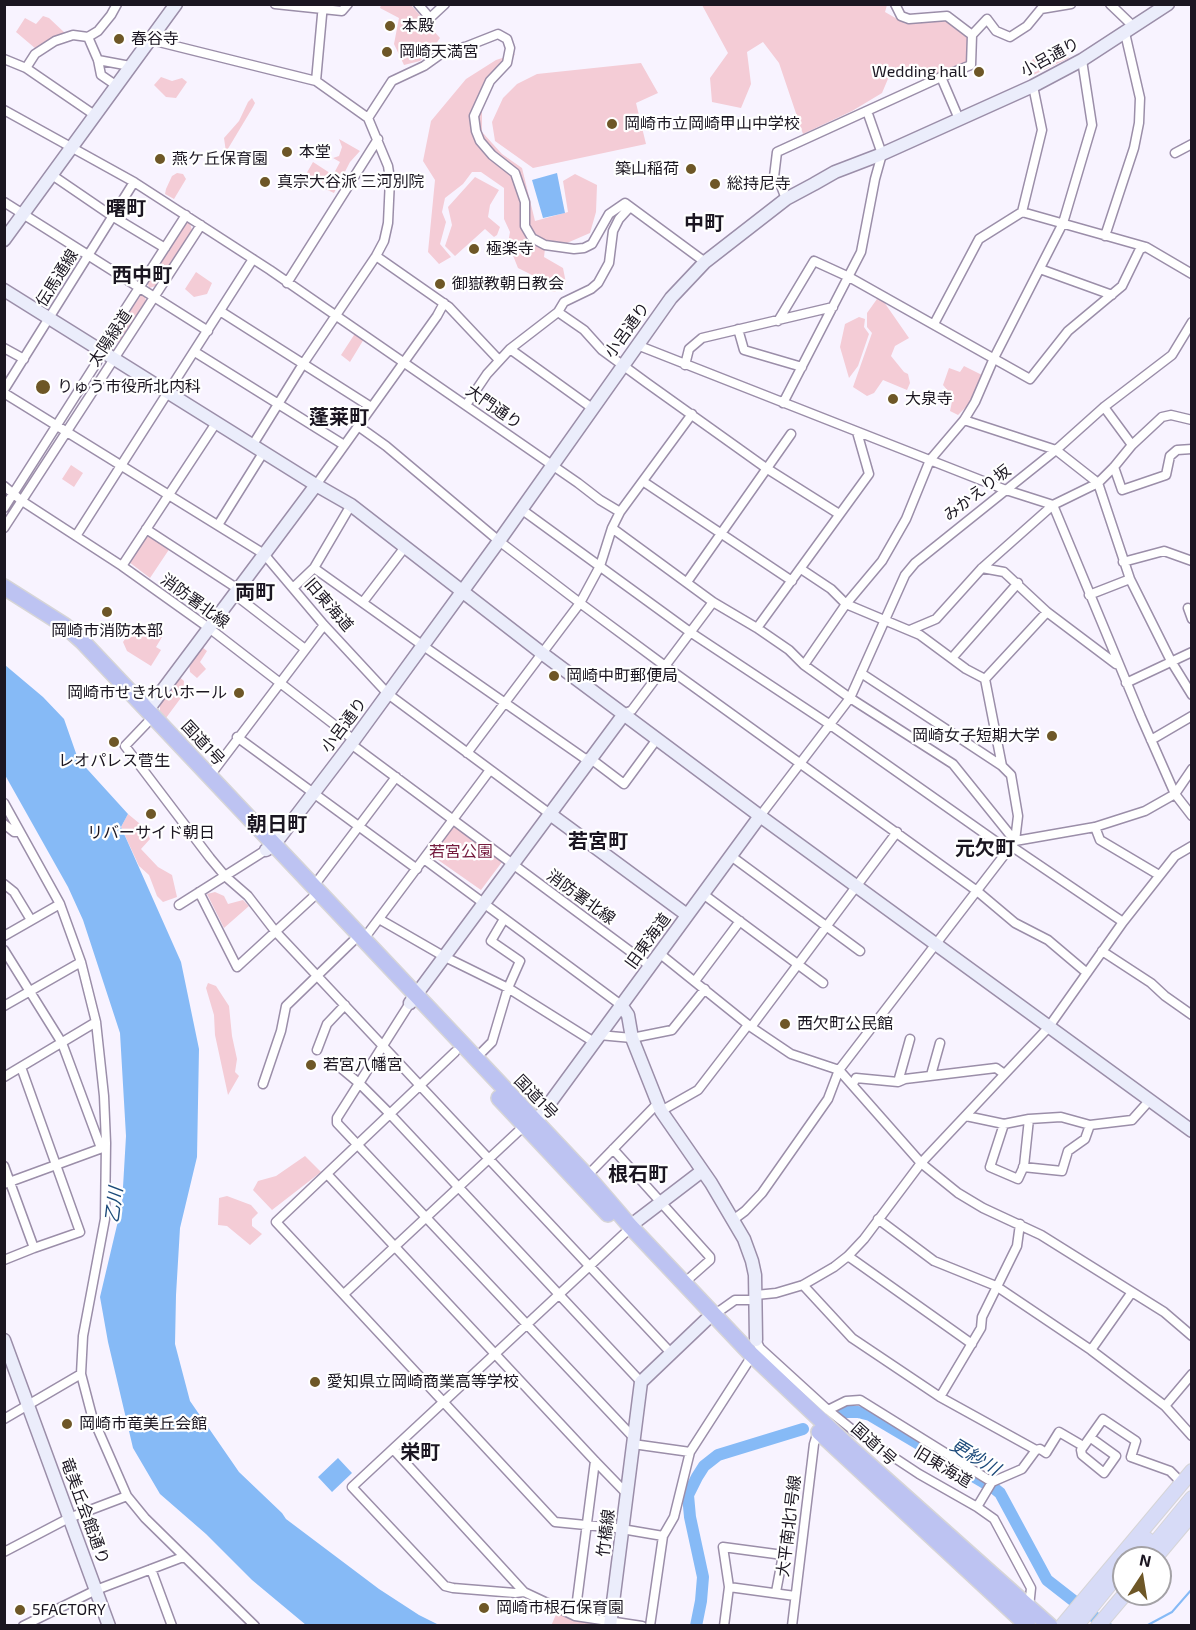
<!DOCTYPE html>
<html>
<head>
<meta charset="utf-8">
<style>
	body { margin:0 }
	#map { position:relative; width:1196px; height:1630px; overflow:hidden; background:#f8f3ff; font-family:"Exo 2",sans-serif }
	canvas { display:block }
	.frame { position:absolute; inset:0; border:6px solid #1b1621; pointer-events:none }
	.north { position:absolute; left:1112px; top:1546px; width:60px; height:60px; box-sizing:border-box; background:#fff; border:2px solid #a4a2a6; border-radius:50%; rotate:12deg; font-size:16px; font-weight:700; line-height:24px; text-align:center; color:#1b1621 }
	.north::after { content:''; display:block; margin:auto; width:21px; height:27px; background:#6e5727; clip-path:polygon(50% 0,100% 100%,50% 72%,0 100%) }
</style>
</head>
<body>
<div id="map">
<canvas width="1196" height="1630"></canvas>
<div class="frame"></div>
<div class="north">N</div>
</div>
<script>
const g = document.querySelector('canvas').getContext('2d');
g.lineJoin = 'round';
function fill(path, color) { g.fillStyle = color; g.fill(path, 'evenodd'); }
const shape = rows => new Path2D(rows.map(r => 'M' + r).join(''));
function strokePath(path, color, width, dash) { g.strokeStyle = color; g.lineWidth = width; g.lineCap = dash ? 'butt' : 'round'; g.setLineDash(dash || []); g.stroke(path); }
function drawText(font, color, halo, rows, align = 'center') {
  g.font = font + ' "Exo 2","Noto Sans JP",sans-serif'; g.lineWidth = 4.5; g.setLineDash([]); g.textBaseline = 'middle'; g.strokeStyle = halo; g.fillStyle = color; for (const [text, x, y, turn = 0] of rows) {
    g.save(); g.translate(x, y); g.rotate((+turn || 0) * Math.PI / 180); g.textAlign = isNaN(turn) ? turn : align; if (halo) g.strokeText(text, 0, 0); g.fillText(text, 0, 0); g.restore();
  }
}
const green = shape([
	[381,5,411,5,440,38,431,51,420,61,404,65,394,44,399,18,380,8],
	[702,5,887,5,885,12,906,24,933,18,945,20,969,37,967,64,934,77,932,73,926,76,893,67,882,93,852,111,803,134,779,63,763,42,747,52,751,84,741,108,712,102,710,78,728,53],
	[43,16,49,18,66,34,36,49,16,32,25,18,36,24],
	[515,54,506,71,492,86,482,110,482,132,502,154,522,168,535,221,568,212,563,181,575,174,597,185,596,212,590,233,567,243,546,240,544,257,563,268,566,283,555,292,543,289,540,279,518,268,508,243,510,232,504,219,504,188,481,172,472,172,463,184,445,198,442,212,446,222,440,244,451,257,439,264,428,252,435,180,423,161,431,121,466,79,496,60],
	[1067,56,1069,58,1029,77,1029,71,1025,68,1029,66,1033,73,1038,71,1034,62,1030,64,1029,62,1035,58,1056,62],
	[641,63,658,93,636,103,646,144,533,168,495,141,492,122,503,98,517,84,537,74],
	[161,77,172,81,182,78,187,82,176,98,166,97,154,85],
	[252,98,255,103,253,107,226,152,224,138,239,121,248,102],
	[339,139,360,151,350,162,334,193,312,183,305,176,313,162,333,175,340,162,333,158,339,156,342,147],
	[177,173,183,174,186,179,174,199,165,194,166,189,172,176],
	[475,177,499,190,490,205,488,217,500,227,497,235,494,237,485,229,455,256,445,246,452,225,448,207],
	[186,222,190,223,192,230,156,286,149,288,147,281],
	[196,272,212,283,207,294,194,297,185,289],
	[141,295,145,296,146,302,119,343,112,338],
	[877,299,884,302,909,338,895,346,891,356,904,372,908,374,910,383,907,390,883,380,874,393,867,396,853,387,872,333,867,327,867,313],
	[859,317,865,319,864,327,869,334,858,366,849,378,840,347,845,324],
	[356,332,364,339,350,362,341,355],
	[964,366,982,375,969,404,958,415,950,411,953,397,943,385,949,368,960,372],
	[71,465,83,473,74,487,62,479],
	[149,534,170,548,150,578,129,562],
	[137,622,162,637,156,647,161,650,151,666,127,651,123,642],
	[202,647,207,651,200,662,206,669,197,678,190,672,189,663],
	[178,676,184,681,183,695,166,718,160,711,160,702],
	[128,814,145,828,150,839,141,849,158,867,172,875,177,897,163,902,157,896,149,875,139,866,121,827],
	[453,823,505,858,481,890,431,855],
	[215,892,224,896,228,904,243,900,249,906,224,928,207,894],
	[208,983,216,986,229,1006,232,1036,237,1059,235,1072,239,1076,228,1095,215,1035,214,1015,206,988],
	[305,1156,321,1172,272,1210,253,1190,258,1181,276,1176],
	[227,1196,251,1205,258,1213,252,1219,252,1226,262,1234,250,1245,227,1226,218,1225,219,1198],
	[558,1610,604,1622,603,1625,551,1626]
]);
const water = shape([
	[557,173,565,213,543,218,532,180],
	[5,665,43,697,64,719,78,759,128,814,121,827,181,962,199,1049,197,1157,180,1228,176,1295,175,1344,190,1401,239,1472,282,1513,286,1519,379,1589,419,1615,439,1625,306,1625,252,1580,206,1534,160,1494,133,1448,108,1342,100,1297,122,1204,126,1136,120,1033,83,920,68,887,5,775],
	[338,1458,352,1473,332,1492,318,1477]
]);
const stream = shape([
	[1192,1555,1192,1558],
	[1146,1626,1172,1612,1192,1589]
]);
const river = shape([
	[841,1412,858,1412,870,1415,995,1489,1000,1493,1047,1580,1106,1626],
	[696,1626,701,1601,703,1577,690,1517,688,1495,697,1477,704,1466,718,1455,803,1429]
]);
const street = shape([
	[275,4,342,11,348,4],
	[418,4,430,18,445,4],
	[895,4,901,16,909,19,947,16,972,35],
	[1110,4,1134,27],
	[88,37,98,60,101,75,117,86],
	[151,40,316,81,368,118,388,166,390,179,388,223,384,241,376,256,303,364,252,446],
	[4,59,26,68,96,116],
	[98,60,130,66],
	[26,68,35,54,55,41,73,35,88,37,98,31,111,15,117,4],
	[941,77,971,65,972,35,987,19,996,31,1010,37,1027,26,1041,9,1071,4],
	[316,81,323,4],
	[4,110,134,182,270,270,578,483,600,500,620,512,612,528,600,566,580,603,467,753],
	[368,118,392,81,424,66,445,51,465,47,498,34,507,39,510,48,507,63,490,81,474,116,476,131,480,141,492,155,515,173,525,202,525,226,532,238,545,245,574,249,584,248,592,244,609,214,625,203,705,262],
	[1175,153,1192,144],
	[52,175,112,216,165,248],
	[786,199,780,183,774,177,777,152,941,77,959,119],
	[4,202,208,331],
	[1022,212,1146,247,1192,274],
	[1105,236,1134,148,1139,123,1140,98,1125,33],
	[376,256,449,307,499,360],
	[1040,269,1112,295],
	[287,283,378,139],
	[220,311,371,407],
	[558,312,584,330,602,350,647,383,766,468,839,514],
	[778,321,814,261,849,277,1030,379,1068,331,1122,286,1140,249,1146,247],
	[934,324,979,239,1022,212,1042,130,1033,86],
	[738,329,744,350,802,367],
	[637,345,1006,490,1053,505,1141,717,1175,794,1192,816],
	[4,348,24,359],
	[510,349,592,408],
	[195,352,344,445],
	[685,365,689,349,702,338,833,307],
	[4,390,134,182],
	[4,393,264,554,324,625,388,694,550,814],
	[783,403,861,252,875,179,882,154,867,111],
	[466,405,487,374,510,349,558,312,564,302,591,289,598,283,609,263,613,231,619,219,629,208],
	[1104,407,1132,445],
	[964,420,1056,450,1098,483,1130,579,1171,661,1192,695],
	[358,426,386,446,499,541,580,603,665,666,977,891,1015,923,1048,940,1087,973],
	[1114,467,1122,490,1166,475,1170,456,1177,450,1192,449],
	[644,482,792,581],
	[316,485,437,316,444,303],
	[4,486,22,501,122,566,209,628,354,740],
	[4,508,97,362,106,339,186,215],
	[521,509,690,632,829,724,1008,850],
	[620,512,692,414],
	[218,525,263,453],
	[4,528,201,225],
	[612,528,713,602,757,628,789,650,804,665,850,698,953,764,1015,841],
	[146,529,238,589],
	[76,536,253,259],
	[1123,562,1164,551,1192,561],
	[122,566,216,423],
	[314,568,422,645,584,758,591,759,624,784,657,739],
	[982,568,1004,572,1047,612,1116,664],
	[801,569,831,589,846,604,920,635,966,669,985,679],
	[687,582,791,434],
	[293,588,314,568,351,505],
	[234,594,305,649],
	[1089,595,1130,579],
	[363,602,405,547],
	[1188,608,1192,619],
	[757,628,869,474,857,432],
	[910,630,936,619,982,568,1053,505,1098,483,1114,467,1132,445,1162,417,1171,415,1192,420],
	[952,658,1018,583],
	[804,665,846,604,882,561,906,519,930,460,964,420,975,402,994,358,1063,223,1092,125,1082,60],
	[861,673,1002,766],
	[985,679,1047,612],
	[1126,683,1192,652],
	[624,714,632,710,713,602],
	[147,723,125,746,210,858,225,876,248,896,275,931,671,1353],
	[237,737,417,869],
	[1151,740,1192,716],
	[351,744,650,966],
	[209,777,324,625],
	[4,803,60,904,81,962,96,1022,104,1096,106,1143,105,1219,83,1336,81,1374,92,1416,127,1496],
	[760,816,850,698,905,575,915,563,1056,450,1104,407,1172,355,1192,322],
	[4,824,14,832,20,832],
	[1095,827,1100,840,1159,875],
	[1015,841,1095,827,1145,811,1175,794,1192,769],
	[1011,846,1123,922],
	[731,856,860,951],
	[424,859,621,1005],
	[4,884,14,892,31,920],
	[313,887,396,777],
	[199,892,237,967,312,898],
	[703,894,823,983],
	[179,905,266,850],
	[379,919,445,957,508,988,594,1042],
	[4,936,60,904],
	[363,940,490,770],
	[4,950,62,1043,101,1148],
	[1102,951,1151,983,1165,996,1192,1015],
	[659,953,751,1027,791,1054,839,1070,921,1163,958,1193,983,1208,1041,1235,1164,1312,1192,1336],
	[695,981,740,921],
	[410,1003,337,1118,337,1123,633,1437],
	[4,1006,81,962],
	[751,1027,897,832],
	[599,1035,632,1038,672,1030,705,989],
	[317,1050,327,1024,345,1005],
	[455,1052,276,1222,555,1522,616,1528,663,1536,674,1517,690,1452],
	[475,1059,492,1042,508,988,520,961,491,941,504,919],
	[21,1067,80,1232,34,1248],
	[342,1069,360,1084,390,1114,641,1382],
	[931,1075,940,1043],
	[4,1077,96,1022],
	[898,1082,910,1039],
	[263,1084,281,1031,286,1006,353,941],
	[853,1084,856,1078,898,1082,905,1079,996,1068,1003,1073],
	[661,1111,698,1090,748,1025],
	[966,1116,1004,1124,1029,1119,1061,1117,1090,1125,1132,1120,1149,1101],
	[1004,1124,990,1167,1018,1179,1024,1166,1029,1119],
	[613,1149,710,1257,710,1260,684,1283],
	[4,1166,34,1248,4,1260],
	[1023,1167,1062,1171,1068,1151,1085,1139,1090,1125],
	[327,1174,595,1461,627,1494],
	[587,1176,658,1103],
	[4,1184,105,1147],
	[878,1219,934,1261,996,1286,1091,1350,1165,1406,1192,1436],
	[733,1220,745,1211,762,1193,828,1099,839,1070,1015,841,1018,816,1011,775,1002,766,985,679],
	[848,1256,972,1344],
	[803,1285,852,1338,940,1397,1036,1450,1022,1469,992,1482,977,1507],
	[344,1294,524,1126],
	[756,1295,776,1293,803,1285,834,1267,848,1256,864,1239,921,1163,1048,1028,1123,922,1175,856,1192,846],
	[711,1317,735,1300,756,1300],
	[756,1340,760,1348,828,1410,854,1431,919,1474,977,1507,994,1519,1031,1588,1029,1607],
	[1091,1350,1132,1292],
	[940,1397,981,1328,982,1317,1017,1246,1020,1224],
	[1165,1406,1192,1374],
	[828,1410,846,1401,860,1400,992,1482],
	[4,1419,81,1374],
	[1091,1438,1116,1456,1104,1473,1082,1455,1081,1450,1103,1419,1136,1441,1131,1457,1170,1471,1182,1483],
	[633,1444,690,1452,748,1362],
	[393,1449,524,1592,575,1616,642,1626],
	[1036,1450,1040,1449,1046,1453,1059,1432,1083,1446],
	[4,1552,69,1518,127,1496,145,1518,255,1626],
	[151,1569,172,1626],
	[729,1587,795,1596],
	[524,1592,515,1593,453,1588,445,1586,352,1487,625,1233],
	[575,1616,595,1461],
	[23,1626,96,1590,183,1557],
	[650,1626,663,1536],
	[724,1626,729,1587,723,1547,783,1555,776,1592],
	[792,1626,814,1444,818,1431]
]);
const secondary = shape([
	[4,240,176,4],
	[4,290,316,485,351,505,543,654,760,816,1192,1131],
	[147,711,316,485],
	[550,814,687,915],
	[266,850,274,845,354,740,499,541,671,298,705,262,786,199,814,184,835,172,882,154,1033,86,1082,60,1168,4],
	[410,1003,624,714],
	[621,1005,628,1015,632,1038,661,1111,711,1183,744,1239,752,1261,755,1275,756,1340],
	[528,1124,541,1115,760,816],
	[630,1226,702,1171],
	[4,1340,109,1626],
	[610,1626,641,1382,706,1320]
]);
const primary = shape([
	[1146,1554,1192,1498],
	[1131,1558,1147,1539],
	[1155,1558,1192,1514],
	[1062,1626,1192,1471],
	[1076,1626,1124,1567],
	[1098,1626,1125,1594]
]);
const highway = shape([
	[4,587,64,625,83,642,587,1176,630,1226,750,1353,845,1443,1050,1626],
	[499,1098,608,1214],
	[819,1432,1028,1626]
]);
const markers = [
	[390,26,6,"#6e5727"],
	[119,39,6,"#6e5727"],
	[387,52,6,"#6e5727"],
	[979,72,6,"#6e5727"],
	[612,124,6,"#6e5727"],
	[287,152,6,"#6e5727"],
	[160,159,6,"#6e5727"],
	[691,169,6,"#6e5727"],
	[265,182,6,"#6e5727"],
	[715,184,6,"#6e5727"],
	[474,249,6,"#6e5727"],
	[440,284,6,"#6e5727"],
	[43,387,8,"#6e5727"],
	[893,399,6,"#6e5727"],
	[107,612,6,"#6e5727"],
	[554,676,6,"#6e5727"],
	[239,693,6,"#6e5727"],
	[1052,736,6,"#6e5727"],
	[114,742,6,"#6e5727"],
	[151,814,6,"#6e5727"],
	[785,1024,6,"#6e5727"],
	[311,1065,6,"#6e5727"],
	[315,1382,6,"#6e5727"],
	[67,1424,6,"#6e5727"],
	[484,1608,6,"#6e5727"],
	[20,1610,6,"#6e5727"]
];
const poiNames = [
	["本殿",402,26],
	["春谷寺",131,39],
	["岡崎天満宮",399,52],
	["Wedding hall",967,72,"right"],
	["岡崎市立岡崎甲山中学校",624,124],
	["本堂",299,152],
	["燕ケ丘保育園",172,159],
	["築山稲荷",679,169,"right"],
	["真宗大谷派 三河別院",277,182],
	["総持尼寺",727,184],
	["極楽寺",486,249],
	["御嶽教朝日教会",452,284],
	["りゅう市役所北内科",57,387],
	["大泉寺",905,399],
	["岡崎市消防本部",107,631,"center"],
	["岡崎中町郵便局",566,676],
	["岡崎市せきれいホール",227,693,"right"],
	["岡崎女子短期大学",1040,736,"right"],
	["レオパレス菅生",114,761,"center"],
	["リバーサイド朝日",151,833,"center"],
	["西欠町公民館",797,1024],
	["若宮八幡宮",323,1065],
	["愛知県立岡崎商業高等学校",327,1382],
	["岡崎市竜美丘会館",79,1424],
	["岡崎市根石保育園",496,1608],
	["5FACTORY",32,1610]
];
const streetNames = [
	["小呂通り",1050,57,-28],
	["伝馬通線",57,278,-58],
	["小呂通り",627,330,-54],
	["太陽緑道",110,338,-56],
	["大門通り",494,407,35],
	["みかえり坂",977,493,-38],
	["消防署北線",195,601,36],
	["旧東海道",329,605,49],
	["小呂通り",344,725,-53],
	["国道1号",203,743,47],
	["消防署北線",581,897,36],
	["旧東海道",648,941,-54],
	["国道1号",536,1097,46],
	["国道1号",874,1444,42],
	["旧東海道",943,1467,31],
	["竜美丘会館通り",85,1511,70],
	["大平南北1号線",789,1526,-83],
	["竹橋線",606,1533,-83]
];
const parkNames = [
	["若宮公園",461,852]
];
const waterNames = [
	["乙川",114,1205,-83],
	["更紗川",975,1457,31]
];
const quarterNames = [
	["曙町",126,208],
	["中町",704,223],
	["西中町",142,275],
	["蓬莱町",339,417],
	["両町",255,592],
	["朝日町",277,824],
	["若宮町",598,841],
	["元欠町",985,848],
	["根石町",638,1174],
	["栄町",420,1452]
];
fill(green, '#f4ccd6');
fill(water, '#86baf6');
strokePath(stream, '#86baf6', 2);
strokePath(river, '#86baf6', 12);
strokePath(street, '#9b8ea9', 11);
strokePath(secondary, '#9b8ea9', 15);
strokePath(primary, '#d6d5d7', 16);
strokePath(highway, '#d6d5d7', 18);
strokePath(street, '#fff', 8);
strokePath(secondary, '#ebedfb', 12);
strokePath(primary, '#d7dbf7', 14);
strokePath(highway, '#bdc3f2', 15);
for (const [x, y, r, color] of markers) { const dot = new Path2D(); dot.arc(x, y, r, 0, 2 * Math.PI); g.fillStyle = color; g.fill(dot); strokePath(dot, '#fff', 2); }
drawText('16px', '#1b1621', '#fff', poiNames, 'left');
drawText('16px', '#1b1621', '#fff', streetNames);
drawText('16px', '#751b3e', '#fff', parkNames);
drawText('italic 18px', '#1c4a7a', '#fff', waterNames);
drawText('bold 20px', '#1b1621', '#fff', quarterNames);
</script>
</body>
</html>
